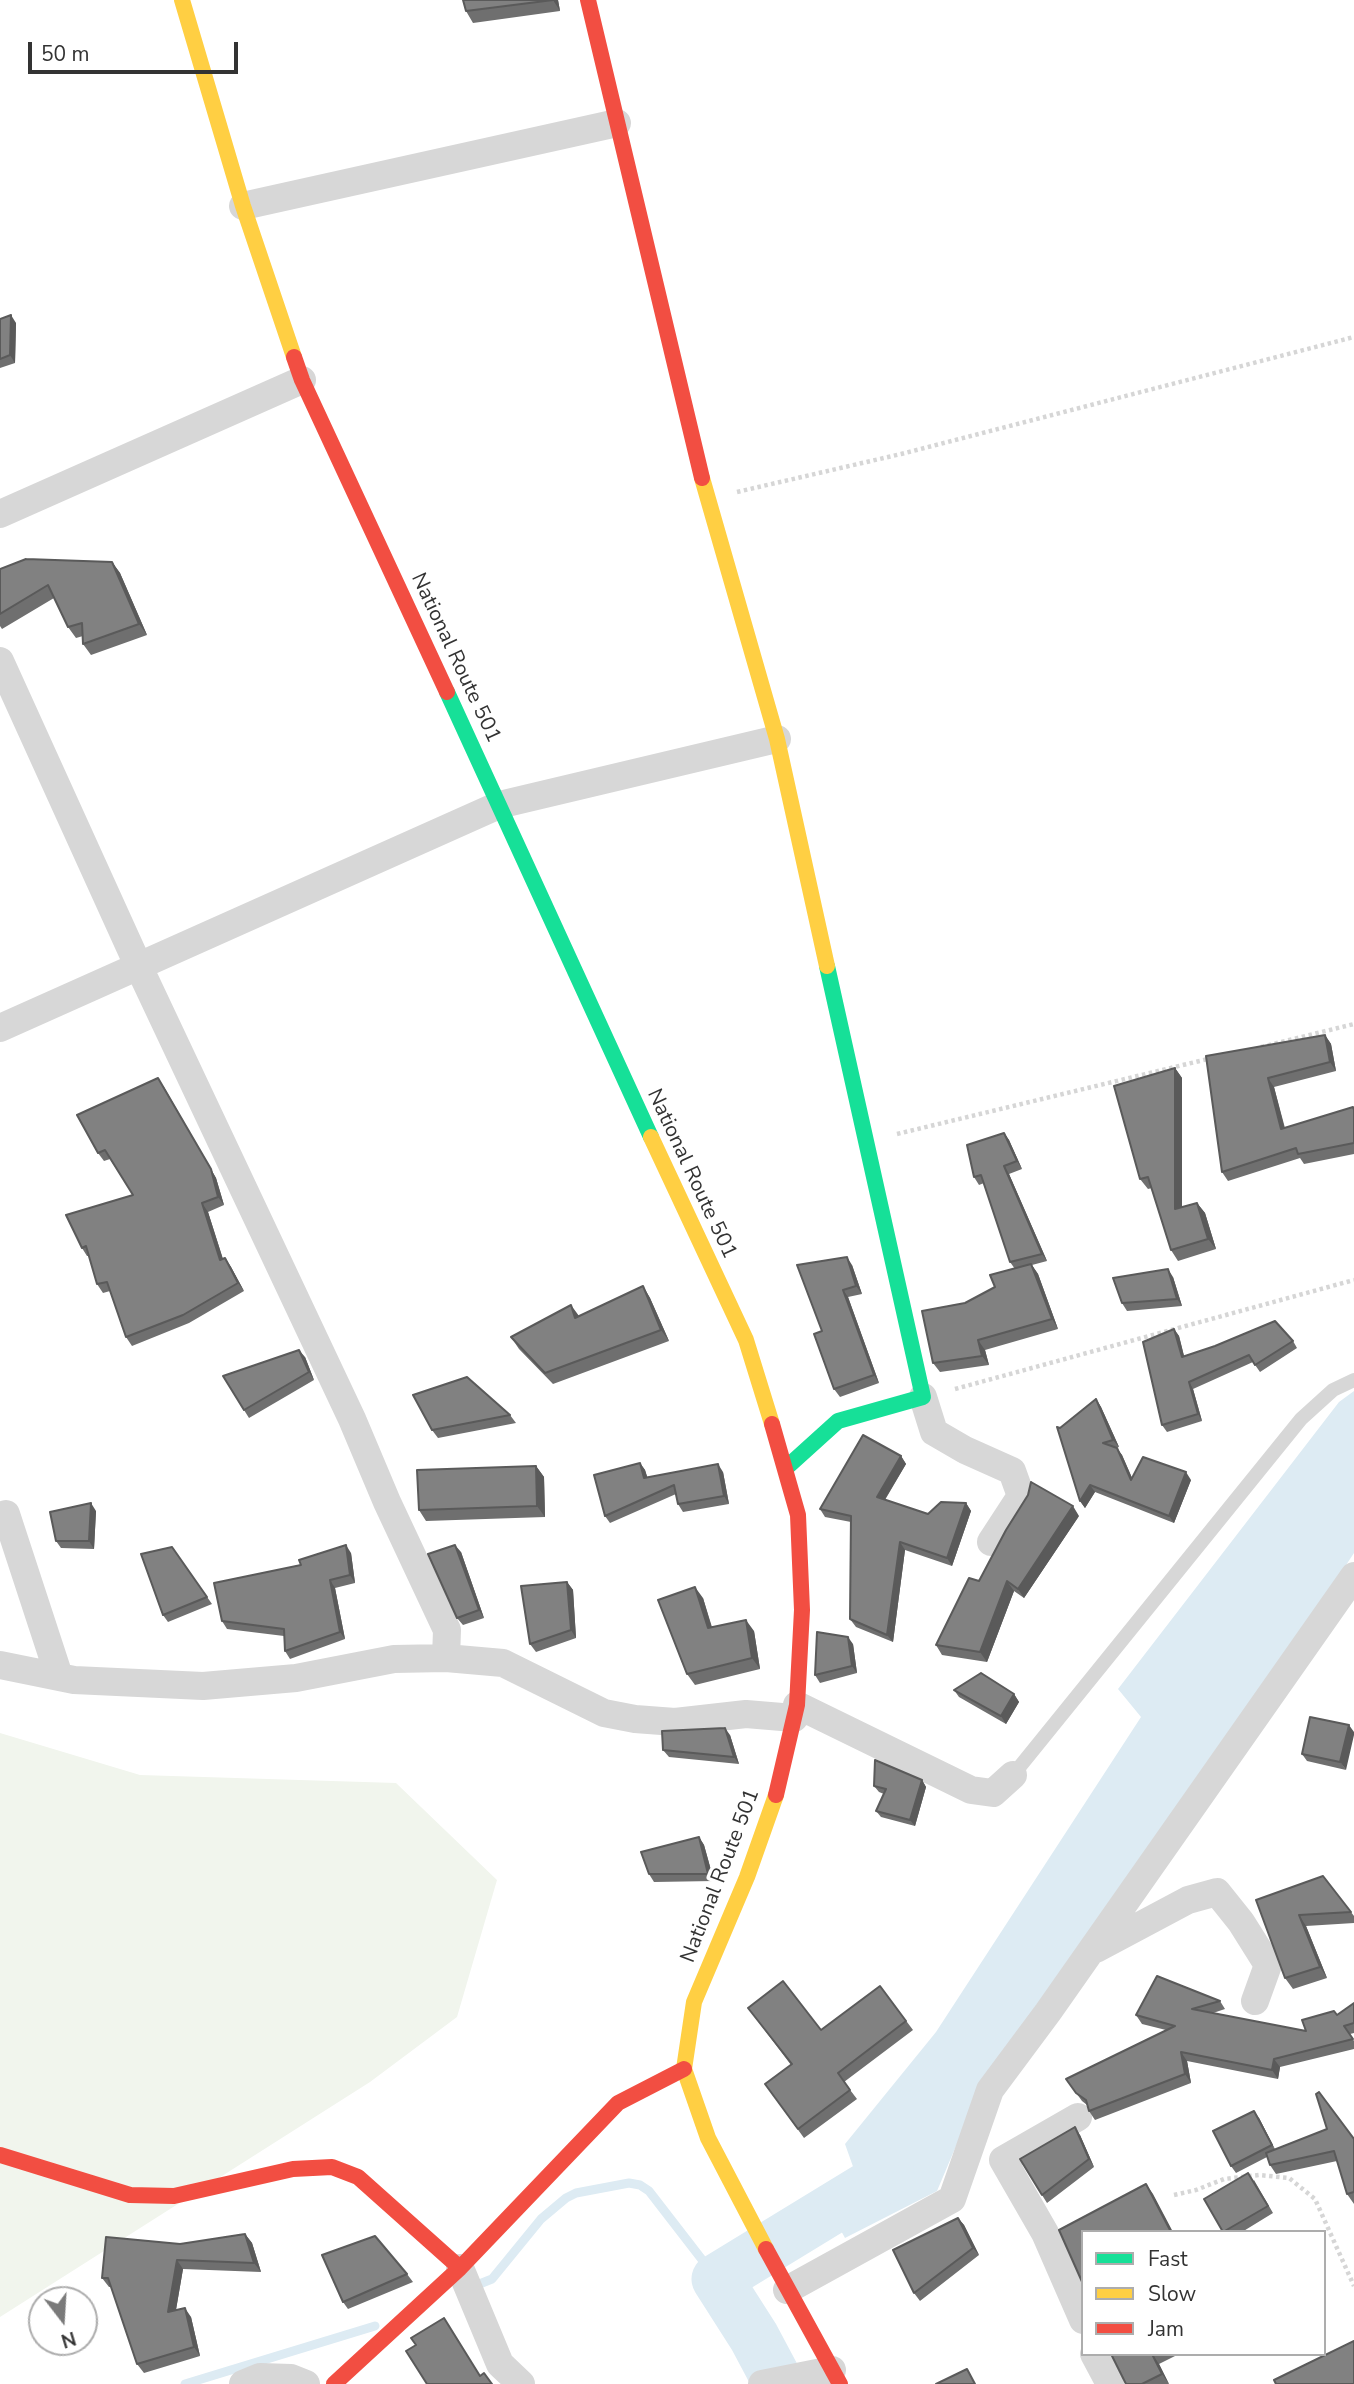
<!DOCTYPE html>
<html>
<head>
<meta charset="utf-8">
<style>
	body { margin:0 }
	#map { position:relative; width:1354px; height:2384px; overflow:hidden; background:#fff; font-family:"Nunito Sans",sans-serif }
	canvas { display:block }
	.legend { position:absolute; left:1081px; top:2230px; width:245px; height:126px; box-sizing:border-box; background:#fff; border:2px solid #adadad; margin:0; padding:9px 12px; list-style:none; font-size:21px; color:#333 }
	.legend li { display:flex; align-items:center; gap:14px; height:35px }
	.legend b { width:35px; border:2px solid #adadad }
	.north { position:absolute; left:28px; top:2286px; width:70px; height:70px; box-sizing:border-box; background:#fff; border:2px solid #adadad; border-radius:50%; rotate:163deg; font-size:19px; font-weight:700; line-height:28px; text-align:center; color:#333 }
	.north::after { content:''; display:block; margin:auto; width:24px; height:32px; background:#7a7a7a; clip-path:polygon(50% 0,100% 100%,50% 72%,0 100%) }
	.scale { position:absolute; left:28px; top:42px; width:210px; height:32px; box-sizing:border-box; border:4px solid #333; border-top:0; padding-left:9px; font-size:21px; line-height:24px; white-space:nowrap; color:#333; -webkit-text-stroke:5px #fff; paint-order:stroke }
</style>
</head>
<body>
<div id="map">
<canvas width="1354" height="2384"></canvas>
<ul class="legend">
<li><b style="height:9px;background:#16e098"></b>Fast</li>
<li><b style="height:9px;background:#ffcf43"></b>Slow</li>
<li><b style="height:9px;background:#f24e42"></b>Jam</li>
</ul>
<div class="north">N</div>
<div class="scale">50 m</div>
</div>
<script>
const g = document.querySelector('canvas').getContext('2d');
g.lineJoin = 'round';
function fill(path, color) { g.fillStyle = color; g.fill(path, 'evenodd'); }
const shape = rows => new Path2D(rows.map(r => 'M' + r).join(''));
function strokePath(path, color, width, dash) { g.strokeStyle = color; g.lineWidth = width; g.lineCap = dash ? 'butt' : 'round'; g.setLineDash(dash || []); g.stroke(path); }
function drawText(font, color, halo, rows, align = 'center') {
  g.font = font + ' "Nunito Sans",sans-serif'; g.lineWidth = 7; g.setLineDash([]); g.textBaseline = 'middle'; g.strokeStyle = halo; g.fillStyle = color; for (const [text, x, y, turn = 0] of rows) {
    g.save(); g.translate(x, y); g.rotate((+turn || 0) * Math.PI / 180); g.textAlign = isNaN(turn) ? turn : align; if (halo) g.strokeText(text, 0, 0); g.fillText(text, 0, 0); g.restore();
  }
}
const green = shape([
	[0,1733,140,1775,396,1783,497,1880,457,2017,370,2082,0,2317]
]);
const water = shape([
	[1354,1391,1354,1553,1139,1878,986,2075,937,2191,845,2238,822,2196,856,2175,845,2144,936,2032,1141,1717,1118,1689,1339,1402]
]);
const stream = shape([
	[472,2287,492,2279,541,2219,566,2198,576,2193,629,2183,640,2185,649,2191,717,2279],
	[185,2384,375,2326]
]);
const river = shape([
	[779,2384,754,2337,717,2279,889,2174]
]);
const path = shape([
	[737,492,901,454,1354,337],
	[1261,1047,1354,1024],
	[897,1134,1212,1058],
	[955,1389,1354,1280],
	[1174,2195,1196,2190,1224,2179,1259,2175,1289,2178,1315,2199,1354,2286]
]);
const lane = shape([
	[1013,1775,1301,1419,1333,1390,1354,1380]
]);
const street = shape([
	[243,206,617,123],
	[0,514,302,380],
	[0,661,138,965,352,1419,387,1502,447,1630,446,1658],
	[0,1028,499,805,777,739],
	[923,1397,934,1432,965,1450,1012,1471,1021,1496,991,1542],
	[6,1514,59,1676],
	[0,1665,74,1680,203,1686,296,1678,394,1659,446,1658,503,1663,604,1713,635,1719,675,1722,746,1714,794,1718],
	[797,1705,971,1790,993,1793,1013,1775],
	[1096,1949,1188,1900,1217,1892,1241,1922,1268,1965,1255,2001],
	[1078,2117,1003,2160,1045,2233,1083,2320],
	[460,2268,500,2364,521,2384],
	[787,2290,952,2199,990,2090,1048,2012,1354,1576],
	[1094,2354,1110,2384],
	[243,2384,260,2377,291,2378,306,2384],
	[762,2384,832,2370]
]);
const fast = shape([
	[447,692,651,1137],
	[786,1468,838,1421,923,1397,827,966]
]);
const slow = shape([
	[182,0,243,206,294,357],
	[702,478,777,739,827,966],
	[651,1137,746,1340,772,1424],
	[766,2249,708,2138,684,2069,694,2002,747,1877,776,1795]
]);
const jam = shape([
	[588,0,702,478],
	[294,357,302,380,447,692],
	[772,1424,798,1515,802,1610,797,1705,776,1795],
	[0,2155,130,2195,174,2196,293,2169,332,2167,358,2177,460,2268],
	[766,2249,840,2384],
	[334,2384,460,2268,618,2103,684,2069]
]);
const wall = shape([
	[463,0,558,0,560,11,473,23,466,11],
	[0,319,16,323,15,363,0,368],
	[112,562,120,573,147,635,91,655,83,644,83,636,76,638,68,627,54,598,2,629,0,626,0,569],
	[1325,1035,1331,1044,1336,1071,1274,1087,1285,1128,1354,1109,1354,1154,1304,1164,1300,1158,1228,1181,1222,1172,1206,1056],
	[1175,1068,1182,1078,1182,1207,1197,1203,1205,1213,1216,1249,1178,1261,1171,1250,1152,1188,1148,1189,1140,1179],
	[164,1087,216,1178,224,1205,208,1212,223,1259,225,1258,231,1267,244,1291,189,1323,132,1346,126,1337,110,1291,103,1293,97,1284,89,1256,87,1256,82,1248,133,1195,110,1159,104,1161,98,1153],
	[1004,1133,1009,1140,1022,1169,1009,1174,1047,1261,1032,1265,1038,1274,1058,1329,985,1350,989,1365,940,1372,933,1363,965,1303,995,1287,1015,1269,1010,1262,984,1183,979,1185,974,1177],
	[852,1265,862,1294,848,1297,879,1383,840,1397,834,1389,822,1331],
	[1173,1277,1182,1306,1127,1311,1122,1303],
	[643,1286,650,1298,669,1341,553,1384,519,1349,511,1337,579,1316],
	[1174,1329,1179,1336,1184,1356,1293,1341,1297,1348,1260,1372,1253,1362,1193,1389,1202,1421,1167,1432,1162,1425],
	[305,1357,314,1380,249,1418,244,1410],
	[1096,1399,1101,1407,1119,1447,1116,1448,1122,1455,1132,1478,1191,1480,1174,1523,1095,1492,1085,1508,1080,1501,1060,1428],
	[510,1415,516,1423,438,1438,432,1430],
	[901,1456,906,1464,885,1500,928,1514,966,1503,971,1511,952,1566,905,1550,893,1642,856,1627,850,1619,851,1522,825,1517,820,1509],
	[640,1463,645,1470,647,1477,723,1472,729,1504,683,1512,678,1504,676,1494,610,1523,605,1516],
	[536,1466,544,1477,545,1517,426,1521,419,1510],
	[96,1511,94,1549,61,1548,56,1541],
	[1079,1516,1024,1598,1014,1591,987,1662,942,1655,936,1645,979,1581],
	[172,1547,212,1604,168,1622,163,1615],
	[461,1552,484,1618,463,1625,457,1618],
	[351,1553,355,1583,335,1588,345,1639,290,1659,285,1651,284,1636,227,1629,222,1621,301,1565],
	[567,1582,573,1590,576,1638,536,1652,530,1644],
	[703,1598,712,1627,754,1631,760,1669,695,1685,687,1674],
	[853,1644,857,1673,820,1683,815,1675],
	[954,1690,1014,1694,1019,1702,1006,1724,959,1697],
	[1310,1717,1346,1770,1307,1761,1302,1754],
	[730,1735,739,1764,669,1757,663,1750],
	[922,1780,926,1787,915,1826,881,1817,876,1811,884,1794,879,1792,874,1786],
	[699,1837,704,1845,714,1881,654,1882,649,1874],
	[1323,1876,1354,1916,1354,1923,1306,1926,1327,1978,1293,1989,1285,1978,1256,1900],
	[880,1986,913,2030,844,2082,857,2099,804,2138,765,2084,791,2065,748,2008,821,2030],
	[1220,2001,1225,2009,1213,2013,1306,2031,1337,2015,1354,2003,1354,2033,1350,2034,1354,2041,1354,2049,1280,2067,1278,2079,1187,2061,1191,2083,1095,2120,1089,2111,1087,2105,1082,2101,1066,2079,1166,2030,1142,2024,1136,2015],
	[1259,2118,1275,2150,1354,2139,1354,2204,1347,2194,1337,2161,1276,2174,1270,2165,1267,2157,1236,2173,1231,2166],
	[1080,2135,1094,2167,1047,2203,1042,2195],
	[1254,2180,1273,2213,1242,2232,1223,2232],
	[958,2218,964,2225,979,2255,920,2301,914,2293],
	[245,2234,252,2243,261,2272,183,2269,176,2310,191,2317,200,2356,144,2373,137,2364,111,2287,109,2287,102,2278,180,2244],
	[407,2274,413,2282,348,2309,343,2302],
	[1111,2354,1179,2354,1159,2364,1169,2384,1126,2384]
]);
const shadedWall = shape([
	[553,0,558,0,560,11],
	[11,315,16,323,15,363,10,355],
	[112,562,120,573,147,635,139,624],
	[1325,1035,1331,1044,1336,1071,1330,1062],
	[1175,1068,1182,1078,1182,1219,1175,1209],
	[158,1078,216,1178,224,1205,218,1197],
	[1268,1078,1274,1087,1287,1138,1281,1129],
	[1004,1133,1009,1140,1022,1169,1017,1161],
	[1004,1166,1009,1174,1047,1261,1042,1254],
	[202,1203,208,1212,226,1269,220,1260],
	[1197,1203,1205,1213,1216,1249,1208,1239],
	[847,1257,852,1265,862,1294,856,1286],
	[225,1258,231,1267,244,1291,238,1283],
	[1031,1264,1038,1274,1058,1329,1052,1319],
	[1168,1269,1173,1277,1182,1306,1177,1299],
	[643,1286,650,1298,669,1341,661,1330],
	[843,1290,848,1297,879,1383,874,1375],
	[571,1305,579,1316,583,1329,575,1318],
	[1174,1329,1179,1336,1186,1364,1182,1357],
	[978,1340,985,1350,989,1365,982,1356],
	[299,1350,305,1357,314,1380,309,1372],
	[1189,1382,1193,1389,1202,1421,1198,1414],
	[1096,1399,1101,1407,1119,1447,1113,1440],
	[1117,1448,1122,1455,1136,1487,1131,1480],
	[901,1456,906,1464,882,1504,877,1497],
	[640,1463,645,1470,650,1485,644,1478],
	[718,1464,723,1472,729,1504,724,1496],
	[536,1466,544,1477,545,1517,537,1506],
	[1186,1472,1191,1480,1174,1523,1169,1516],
	[1090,1485,1095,1492,1085,1508,1080,1501],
	[91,1503,96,1511,94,1549,89,1541],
	[966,1503,971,1511,952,1566,947,1558],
	[1073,1506,1079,1516,1024,1598,1018,1589],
	[900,1542,905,1550,893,1642,887,1635],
	[346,1545,351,1553,355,1583,350,1575],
	[455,1545,461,1552,484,1618,479,1610],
	[330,1580,335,1588,345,1639,340,1632],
	[1007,1581,1014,1591,987,1662,980,1652],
	[567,1582,573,1590,576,1638,571,1630],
	[695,1587,703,1598,715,1639,708,1628],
	[746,1620,754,1631,760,1669,752,1658],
	[848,1637,853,1644,857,1673,852,1666],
	[1014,1694,1019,1702,1006,1724,1001,1716],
	[1349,1725,1354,1732,1354,1735,1346,1770,1340,1762],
	[725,1728,730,1735,739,1764,734,1757],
	[922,1780,926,1787,915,1826,910,1820],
	[699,1837,704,1845,714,1881,708,1874],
	[1299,1915,1306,1926,1327,1978,1320,1967],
	[1181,2052,1187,2061,1191,2083,1185,2074],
	[1274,2059,1280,2067,1278,2079,1272,2070],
	[1254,2111,1259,2118,1277,2153,1272,2145],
	[1075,2127,1080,2135,1094,2167,1089,2159],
	[1146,2184,1153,2194,1173,2232,1171,2232],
	[958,2218,964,2225,979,2255,973,2248],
	[245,2234,252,2243,261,2272,254,2263],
	[177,2260,183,2269,174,2321,168,2312],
	[185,2308,191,2317,200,2356,194,2347],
	[1152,2354,1159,2364,1169,2384,1162,2374]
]);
const building = shape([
	[463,0,553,0,466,11,463,0],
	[11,315,10,355,0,359,0,319,11,315],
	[26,559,112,562,139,624,83,644,82,623,68,627,48,585,0,614,0,569,26,559],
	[1325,1035,1330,1062,1268,1078,1281,1129,1353,1107,1354,1110,1354,1143,1298,1154,1296,1148,1222,1172,1206,1056,1325,1035],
	[1175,1068,1175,1209,1197,1203,1208,1239,1171,1250,1148,1177,1140,1179,1114,1086,1175,1068],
	[158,1078,211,1169,218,1197,202,1203,220,1260,225,1258,238,1283,183,1315,126,1337,107,1282,97,1284,86,1246,82,1248,66,1215,133,1195,105,1150,98,1153,77,1115,158,1078],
	[1004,1133,1017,1161,1004,1166,1042,1254,1010,1262,981,1175,974,1177,967,1145,1004,1133],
	[847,1257,856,1286,843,1290,874,1375,834,1389,814,1334,822,1331,797,1265,847,1257],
	[1031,1264,1052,1319,978,1340,982,1356,933,1363,922,1311,965,1303,995,1287,990,1275,1031,1264],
	[1168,1269,1177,1299,1122,1303,1113,1278,1168,1269],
	[643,1286,661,1330,545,1373,511,1337,571,1305,575,1318,643,1286],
	[1275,1321,1293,1341,1255,1365,1249,1355,1189,1382,1198,1414,1162,1425,1143,1342,1174,1329,1182,1357,1215,1346,1275,1321],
	[299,1350,309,1372,244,1410,223,1376,299,1350],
	[467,1377,510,1415,432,1430,413,1395,467,1377],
	[1096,1399,1113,1440,1103,1443,1117,1448,1131,1480,1143,1457,1186,1472,1169,1516,1090,1485,1080,1501,1057,1427,1060,1428,1096,1399],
	[863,1435,901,1456,877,1497,928,1514,941,1502,966,1503,947,1558,900,1542,887,1635,850,1619,851,1516,820,1509,863,1435],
	[640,1463,644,1478,718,1464,724,1496,678,1504,674,1485,605,1516,594,1475,640,1463],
	[536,1466,537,1506,419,1510,417,1470,536,1466],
	[1031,1482,1073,1506,1018,1589,1007,1581,980,1652,936,1645,969,1578,979,1581,1006,1530,1028,1495,1031,1482],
	[91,1503,89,1541,56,1541,50,1512,91,1503],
	[346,1545,350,1575,330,1580,340,1632,285,1651,284,1629,222,1621,214,1583,301,1565,299,1560,346,1545],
	[455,1545,479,1610,457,1618,428,1554,455,1545],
	[172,1547,207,1597,163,1615,141,1554,172,1547],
	[567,1582,571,1630,530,1644,521,1586,567,1582],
	[695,1587,708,1628,746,1620,752,1658,687,1674,658,1600,695,1587],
	[817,1632,848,1637,852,1666,815,1675,817,1632],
	[981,1673,1014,1694,1001,1716,954,1690,981,1673],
	[1310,1717,1349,1725,1340,1762,1302,1754,1310,1717],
	[725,1728,734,1757,663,1750,662,1731,725,1728],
	[875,1760,922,1780,910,1820,876,1811,886,1789,874,1786,875,1760],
	[699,1837,708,1874,649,1874,641,1852,699,1837],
	[1323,1876,1351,1912,1299,1915,1320,1967,1285,1978,1256,1900,1323,1876],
	[1157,1976,1220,2001,1192,2009,1306,2031,1302,2020,1334,2011,1337,2015,1354,2003,1354,2023,1344,2026,1353,2039,1274,2059,1272,2070,1181,2052,1185,2074,1089,2111,1086,2100,1076,2093,1066,2079,1175,2026,1136,2015,1157,1976],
	[783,1981,821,2030,880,1986,906,2021,838,2073,850,2090,798,2129,765,2084,792,2064,748,2008,783,1981],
	[1319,2092,1354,2139,1354,2192,1347,2194,1334,2151,1270,2165,1266,2153,1327,2129,1316,2094,1319,2092],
	[1254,2111,1272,2145,1231,2166,1213,2131,1254,2111],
	[1075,2127,1089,2159,1042,2195,1020,2159,1075,2127],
	[1248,2173,1268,2206,1223,2232,1204,2199,1248,2173],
	[1146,2184,1171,2232,1083,2232,1083,2284,1059,2230,1146,2184],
	[958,2218,973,2248,914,2293,893,2250,958,2218],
	[245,2234,254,2263,177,2260,168,2312,185,2308,194,2347,137,2364,108,2278,102,2278,106,2237,180,2244,245,2234],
	[375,2236,407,2274,343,2302,322,2255,375,2236],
	[444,2318,480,2376,484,2373,492,2384,427,2384,406,2351,416,2345,411,2338,444,2318],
	[1354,2341,1354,2384,1276,2384,1274,2380,1354,2341],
	[1111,2354,1152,2354,1162,2374,1142,2384,1126,2384,1111,2354],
	[967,2369,975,2384,936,2384,967,2369]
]);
const streetNames = [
	["National Route 501",455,658,65],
	["National Route 501",691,1174,65],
	["National Route 501",721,1876,-69]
];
fill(green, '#f1f5ed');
fill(water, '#ddebf3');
strokePath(stream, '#ddebf3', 9);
strokePath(river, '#ddebf3', 51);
strokePath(path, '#d6d6d6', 4.5, [3.5, 3.5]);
strokePath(lane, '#d7d7d7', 14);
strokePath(street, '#d7d7d7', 28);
strokePath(fast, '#16e098', 16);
strokePath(slow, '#ffcf43', 16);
strokePath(jam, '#f24e42', 16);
fill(wall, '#6f6f6f');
fill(shadedWall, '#5a5a5a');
fill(building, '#818181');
strokePath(building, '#5a5a5a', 2);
drawText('21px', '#333', '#fff', streetNames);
</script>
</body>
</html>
